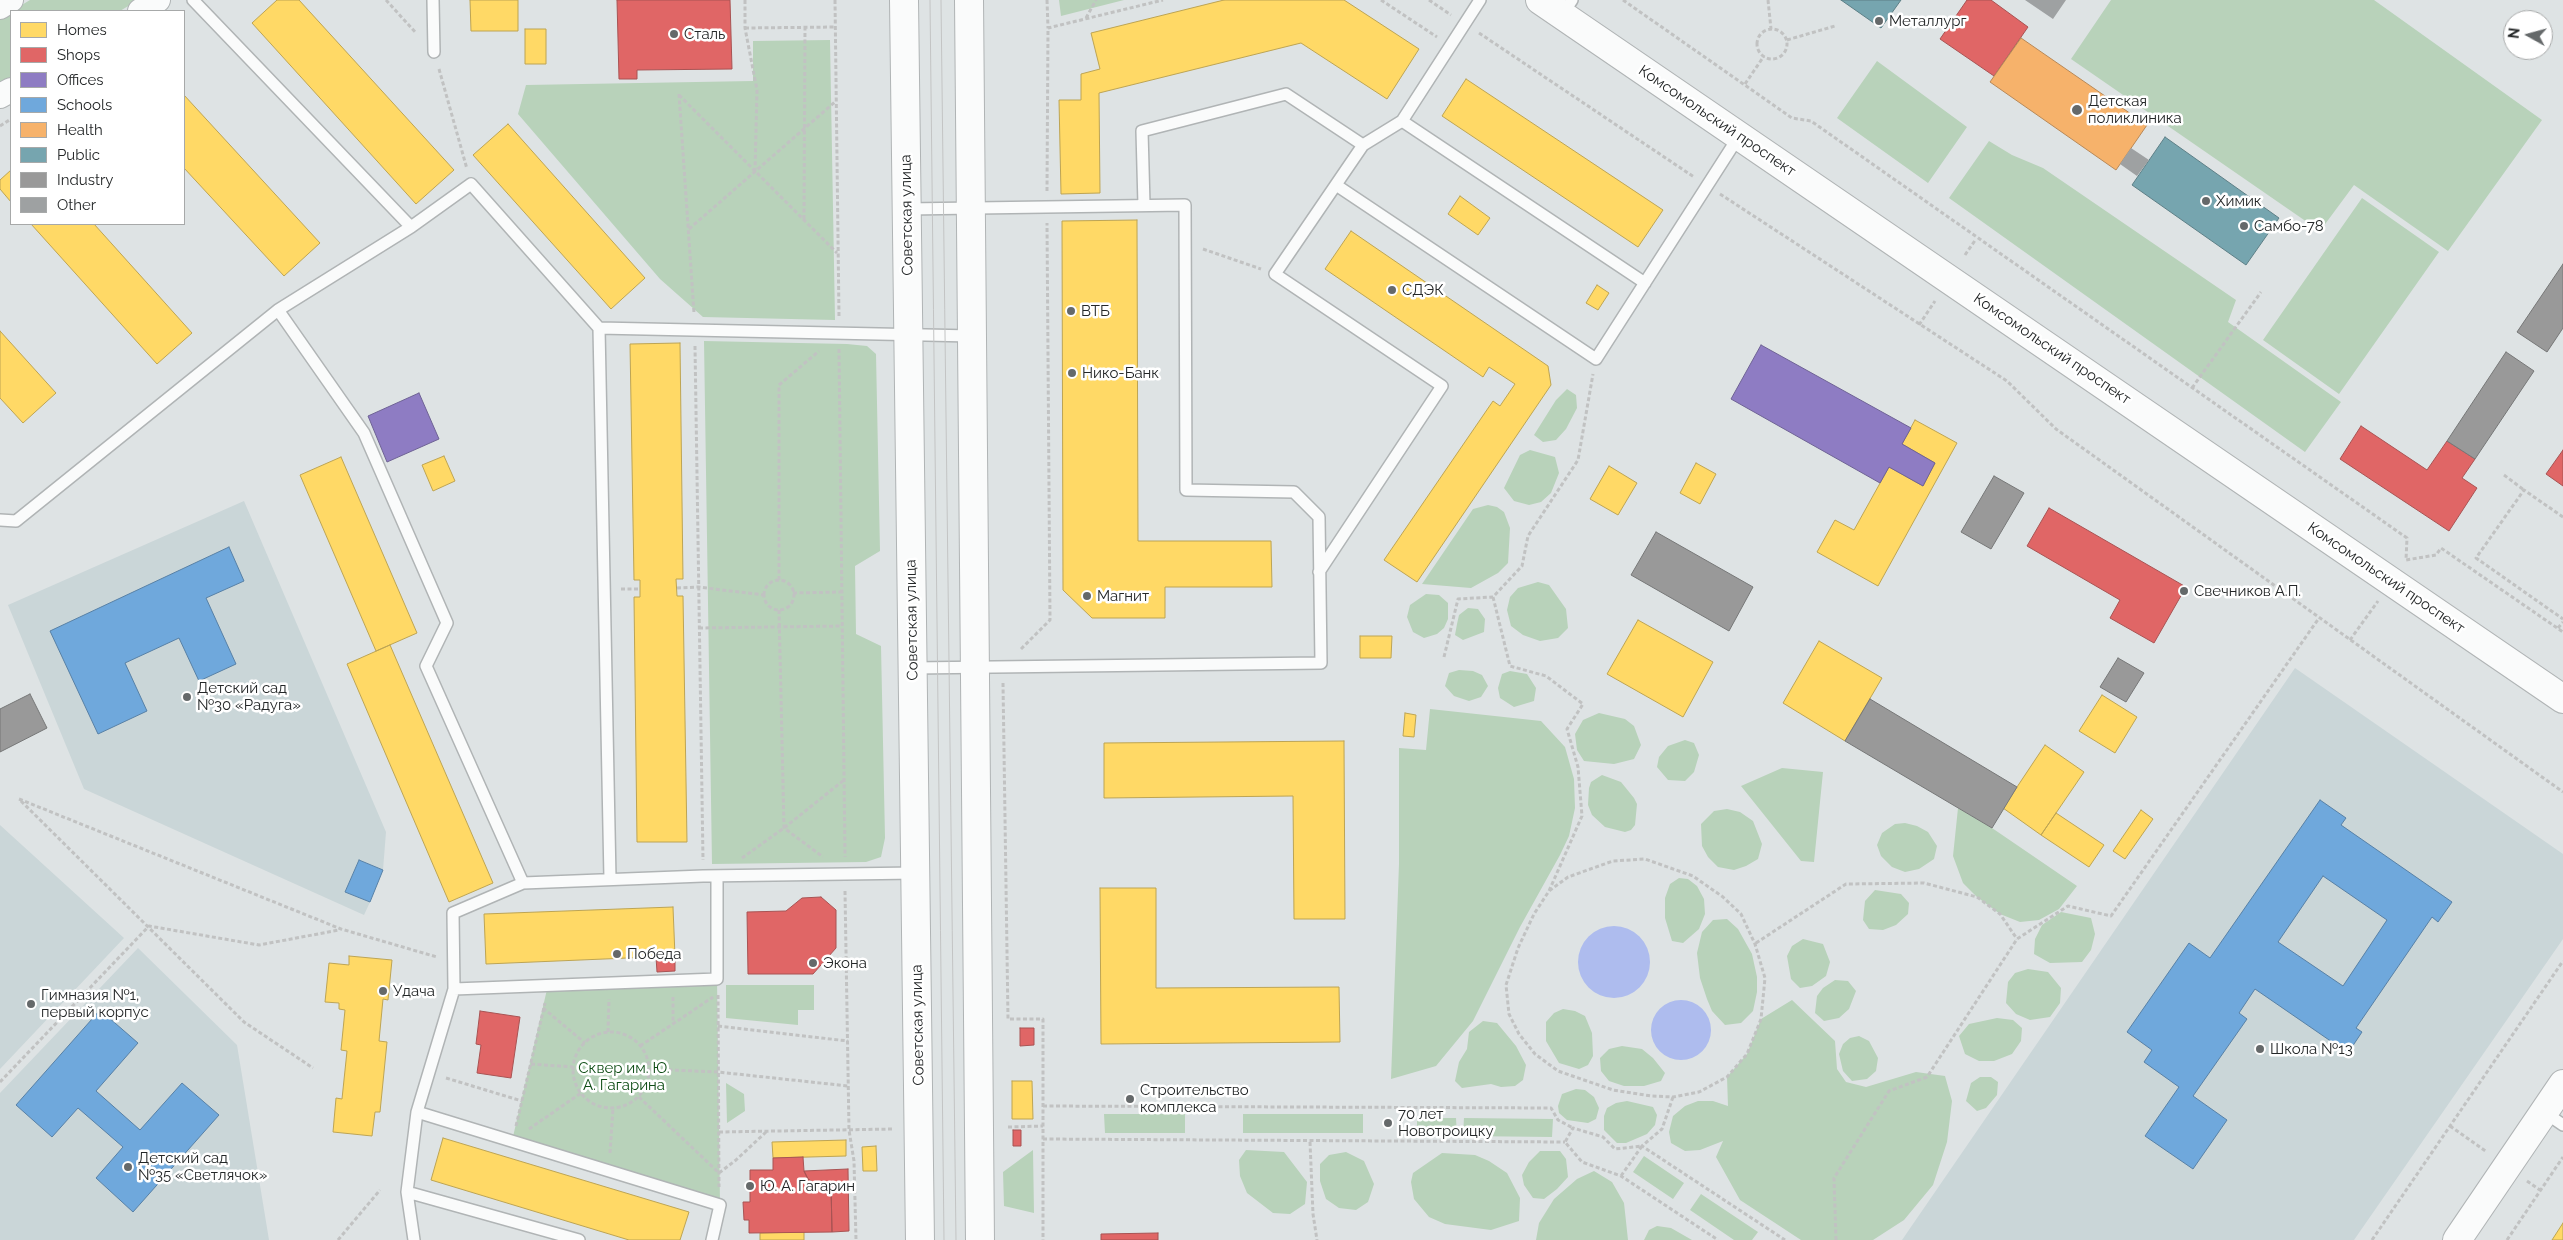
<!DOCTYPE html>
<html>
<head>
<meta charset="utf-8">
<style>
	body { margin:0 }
	#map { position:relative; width:2563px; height:1240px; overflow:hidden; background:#dee3e4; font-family:Raleway,sans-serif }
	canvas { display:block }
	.legend { position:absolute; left:10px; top:10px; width:175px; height:215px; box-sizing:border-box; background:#fff; border:1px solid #a7a9a9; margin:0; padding:6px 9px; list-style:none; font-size:15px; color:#242728 }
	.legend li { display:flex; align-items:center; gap:10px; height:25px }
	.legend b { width:25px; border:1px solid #a7a9a9 }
	.north { position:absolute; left:2503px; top:10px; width:50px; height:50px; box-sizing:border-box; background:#fff; border:1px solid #a7a9a9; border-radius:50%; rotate:277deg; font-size:14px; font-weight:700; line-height:20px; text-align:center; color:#242728 }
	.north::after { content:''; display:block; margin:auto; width:18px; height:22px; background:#65696a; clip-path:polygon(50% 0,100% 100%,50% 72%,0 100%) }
</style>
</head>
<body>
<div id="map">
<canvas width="2563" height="1240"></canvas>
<ul class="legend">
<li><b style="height:14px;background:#ffd966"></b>Homes</li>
<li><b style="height:14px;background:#e06666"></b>Shops</li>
<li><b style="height:14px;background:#8e7cc3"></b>Offices</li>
<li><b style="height:14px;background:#6fa8dc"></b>Schools</li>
<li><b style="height:14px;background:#f6b26b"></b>Health</li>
<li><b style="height:14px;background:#76a5af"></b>Public</li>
<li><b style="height:14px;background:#999"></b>Industry</li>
<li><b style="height:14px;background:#9ea1a2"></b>Other</li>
</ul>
<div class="north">N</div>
</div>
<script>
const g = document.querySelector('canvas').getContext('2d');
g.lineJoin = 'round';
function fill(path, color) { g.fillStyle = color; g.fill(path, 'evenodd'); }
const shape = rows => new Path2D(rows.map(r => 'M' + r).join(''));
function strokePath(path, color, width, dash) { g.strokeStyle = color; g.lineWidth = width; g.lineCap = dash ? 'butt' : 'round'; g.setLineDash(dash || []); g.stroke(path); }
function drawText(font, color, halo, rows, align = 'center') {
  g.font = font + ' Raleway,sans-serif'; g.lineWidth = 5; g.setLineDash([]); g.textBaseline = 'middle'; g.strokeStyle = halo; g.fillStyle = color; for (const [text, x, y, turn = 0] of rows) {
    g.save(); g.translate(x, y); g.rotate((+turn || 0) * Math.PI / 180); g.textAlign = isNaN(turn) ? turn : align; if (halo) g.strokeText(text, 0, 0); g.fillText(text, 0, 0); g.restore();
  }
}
const built = shape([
	[244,501,386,832,383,870,359,860,345,892,370,902,364,915,84,789,8,605],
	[2295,668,2563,854,2563,939,2354,1240,1902,1240],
	[0,825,124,938,0,1069],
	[138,948,237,1045,269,1240,0,1240,0,1093]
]);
const green = shape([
	[30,0,138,0,120,11,12,11],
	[1059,0,1124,0,1061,16],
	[2111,0,2374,0,2542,120,2448,251,2354,185,2320,231,2071,59],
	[11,12,11,77,0,84,0,19],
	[830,40,835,320,703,317,660,279,518,114,526,85,753,81,753,41],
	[1877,61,1967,127,1928,183,1837,118],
	[1989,141,2012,155,2043,168,2236,300,2228,322,2341,402,2305,452,1949,198],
	[2362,198,2439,252,2339,394,2263,340],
	[704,341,847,344,867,346,876,354,880,551,855,566,856,634,881,646,885,838,881,857,866,862,712,864],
	[1567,389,1576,395,1577,408,1566,429,1556,440,1543,442,1534,435,1556,400],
	[1530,450,1555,457,1559,473,1551,493,1541,502,1529,505,1514,501,1504,488,1520,455],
	[1488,505,1497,507,1504,512,1510,528,1508,563,1498,573,1471,588,1422,584,1473,509],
	[1538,582,1549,585,1566,609,1568,628,1558,638,1540,641,1523,635,1511,626,1507,610,1510,597,1518,588],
	[1426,594,1439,595,1448,603,1448,619,1444,628,1437,634,1424,638,1413,632,1407,617,1410,605],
	[1468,608,1478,609,1485,619,1484,632,1463,640,1455,635,1457,624,1459,615],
	[1459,670,1473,671,1482,675,1488,686,1481,697,1469,701,1454,696,1445,686,1449,673],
	[1510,671,1527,674,1536,688,1534,701,1514,707,1500,698,1498,688,1502,674],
	[1430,709,1541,721,1565,747,1574,779,1575,808,1569,836,1560,855,1520,927,1473,1021,1436,1066,1391,1079,1399,864,1399,748,1426,750],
	[1599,713,1625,719,1634,726,1641,745,1634,759,1614,764,1584,761,1577,750,1575,734,1583,720],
	[1685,740,1694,743,1699,755,1694,772,1685,781,1668,780,1657,767,1659,757,1668,746],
	[1782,768,1823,772,1814,862,1801,861,1741,786],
	[1602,775,1621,782,1634,798,1637,804,1635,825,1631,830,1625,832,1605,827,1592,815,1588,805,1589,788,1591,782],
	[1958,808,1992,828,2077,886,2059,909,2039,920,2020,922,2000,914,1977,897,1963,883,1953,856],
	[1727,809,1740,812,1753,821,1762,844,1758,859,1746,866,1734,870,1718,867,1708,857,1702,846,1701,824,1714,811],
	[1905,823,1917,826,1928,832,1937,846,1934,859,1919,869,1905,872,1892,867,1881,856,1877,845,1882,833,1895,824],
	[1679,878,1688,879,1697,886,1704,899,1705,914,1699,929,1683,943,1672,941,1665,918,1665,898,1670,884],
	[1875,890,1901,894,1909,903,1908,914,1896,925,1883,930,1869,929,1863,920,1865,901],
	[2061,912,2091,918,2095,934,2091,950,2082,962,2050,963,2034,954,2035,939,2042,925],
	[1727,919,1738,929,1752,954,1757,977,1757,992,1753,1011,1741,1023,1725,1025,1712,1011,1707,999,1700,978,1697,953,1702,932,1713,920],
	[1803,939,1823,944,1830,962,1826,976,1812,986,1800,988,1791,979,1787,956,1792,946],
	[2028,969,2048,972,2061,988,2060,1003,2050,1017,2030,1020,2016,1014,2006,1003,2008,982,2015,973],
	[717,979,720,1205,512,1141,548,985],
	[1835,980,1848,981,1856,991,1849,1009,1839,1018,1824,1021,1815,1013,1817,996,1823,988],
	[726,985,814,985,814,1010,798,1010,798,1025,726,1018],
	[1792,1000,1835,1041,1837,1069,1846,1082,1866,1087,1916,1072,1945,1076,1952,1101,1947,1142,1933,1185,1904,1220,1873,1240,1801,1240,1740,1200,1716,1157,1723,1141,1700,1150,1685,1151,1671,1143,1669,1132,1673,1116,1685,1106,1698,1101,1713,1101,1728,1106,1727,1077,1747,1054,1761,1019],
	[1563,1009,1575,1011,1585,1016,1592,1033,1593,1056,1588,1065,1579,1069,1559,1063,1546,1041,1546,1022,1554,1013],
	[1997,1018,2013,1020,2022,1028,2021,1041,2012,1054,1994,1061,1979,1061,1965,1054,1959,1036,1969,1024],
	[1483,1021,1497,1023,1516,1046,1526,1065,1523,1080,1515,1086,1501,1087,1491,1084,1462,1088,1455,1081,1459,1062,1467,1049,1469,1032],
	[1859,1036,1869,1041,1878,1058,1876,1071,1867,1079,1852,1081,1843,1071,1839,1054,1843,1044,1850,1038],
	[1622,1046,1642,1049,1653,1058,1665,1073,1661,1081,1644,1086,1624,1086,1609,1081,1601,1071,1600,1058,1609,1049],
	[1980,1077,1991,1077,1998,1082,1997,1095,1986,1108,1977,1111,1966,1101,1971,1083],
	[726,1083,744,1094,745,1111,727,1123],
	[1576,1089,1585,1090,1594,1097,1599,1108,1596,1119,1588,1123,1567,1120,1559,1113,1558,1106,1562,1094],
	[1627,1101,1653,1107,1657,1115,1655,1125,1647,1134,1626,1143,1617,1143,1604,1130,1604,1116,1607,1108,1616,1103],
	[1104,1114,1185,1114,1185,1133,1105,1133],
	[1243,1114,1363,1114,1363,1133,1243,1133],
	[1417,1118,1456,1118,1457,1136,1417,1136],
	[1464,1118,1553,1119,1552,1137,1463,1136],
	[1033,1150,1034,1213,1004,1206,1003,1172],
	[1246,1150,1284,1152,1307,1182,1305,1204,1290,1214,1273,1213,1247,1193,1240,1176,1239,1160],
	[1540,1151,1560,1151,1566,1159,1568,1177,1557,1189,1544,1199,1533,1198,1524,1185,1522,1175,1529,1162],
	[1346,1152,1364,1161,1374,1184,1368,1202,1356,1210,1339,1208,1326,1199,1320,1181,1320,1164,1329,1155],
	[1442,1153,1475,1155,1489,1161,1507,1173,1520,1198,1519,1221,1491,1230,1445,1224,1429,1217,1414,1199,1411,1182,1413,1173],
	[1644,1156,1684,1183,1673,1199,1633,1172],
	[1594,1171,1612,1182,1624,1203,1628,1240,1536,1240,1539,1223,1554,1199,1577,1179],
	[1701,1194,1758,1232,1752,1240,1734,1240,1690,1210],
	[1657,1226,1671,1228,1692,1240,1644,1240,1649,1230]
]);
const water = shape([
	'1578 962a36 36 0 1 1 72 0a36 36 0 1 1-72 0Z',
	'1651 1030a30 30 0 1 1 60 0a30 30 0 1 1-60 0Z'
]);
const homes = shape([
	[277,0,299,0,454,170,416,204,252,23,277,0],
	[470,0,518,0,518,31,471,31,470,0],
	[1224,0,1344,0,1419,49,1387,99,1301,43,1099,93,1100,193,1061,194,1059,100,1081,100,1081,74,1100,69,1091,33,1224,0],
	[525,29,546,29,546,64,525,64,525,29],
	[1466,79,1663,210,1638,247,1442,116,1466,79],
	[184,95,320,243,284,276,184,168,184,95],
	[508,124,645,278,611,309,473,155,508,124],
	[11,170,11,202,0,189,0,180,11,170],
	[1460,196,1490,218,1478,235,1448,214,1460,196],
	[1137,220,1138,541,1271,541,1272,587,1165,587,1165,618,1092,618,1063,590,1062,221,1137,220],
	[31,224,94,224,192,333,157,364,31,224],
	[1351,231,1548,366,1551,385,1417,582,1384,560,1493,401,1500,406,1515,384,1489,367,1483,377,1325,269,1351,231],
	[1597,285,1609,293,1598,310,1586,303,1597,285],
	[0,331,56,393,23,423,0,398,0,331],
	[680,343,683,579,676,579,677,596,683,596,687,842,637,842,634,597,640,597,640,580,634,580,630,344,680,343],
	[1915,420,1957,443,1878,586,1817,552,1835,520,1854,530,1889,467,1923,486,1935,463,1902,444,1915,420],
	[444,456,455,481,433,491,422,465,444,456],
	[341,457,417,633,376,651,300,475,341,457],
	[1696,463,1716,474,1700,504,1680,493,1696,463],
	[1609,466,1637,483,1618,515,1590,499,1609,466],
	[1638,620,1713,662,1683,717,1607,674,1638,620],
	[1360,636,1392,636,1391,658,1360,658,1360,636],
	[1819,641,1882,678,1845,741,1783,703,1819,641],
	[390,645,493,883,449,902,347,664,390,645],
	[2102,695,2137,717,2115,753,2079,731,2102,695],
	[1405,713,1416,715,1414,737,1403,736,1405,713],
	[1344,741,1345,919,1294,919,1293,796,1104,798,1104,743,1344,741],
	[2045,745,2084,772,2041,835,2003,808,2045,745],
	[2141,810,2153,819,2125,859,2113,851,2141,810],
	[2056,813,2104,845,2089,867,2041,835,2056,813],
	[1100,888,1156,888,1156,988,1339,987,1340,1042,1101,1044,1100,888],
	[673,907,675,956,486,964,484,914,673,907],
	[349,956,392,960,388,1000,383,999,379,1041,387,1042,380,1112,375,1112,372,1136,333,1132,336,1098,342,1099,347,1051,341,1050,345,1010,339,1009,339,1003,325,1002,329,963,349,965,349,956],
	[1012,1081,1032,1081,1033,1119,1012,1119,1012,1081],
	[443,1138,689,1212,680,1240,629,1240,431,1180,443,1138],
	[846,1140,846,1156,773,1158,772,1142,846,1140],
	[876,1146,877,1171,863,1171,862,1147,876,1146],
	[2563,1223,2563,1240,2552,1240,2563,1223],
	[804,1232,804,1240,760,1240,760,1233,804,1232]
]);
const shops = shape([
	[617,0,730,0,732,69,637,70,637,79,619,79,617,0],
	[1967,0,1991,0,2028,27,1994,76,1940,39,1967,0],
	[2361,426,2427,470,2447,441,2475,459,2462,478,2477,488,2449,531,2340,459,2361,426],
	[2563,450,2563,486,2546,474,2563,450],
	[2049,508,2186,587,2154,643,2110,618,2120,600,2027,546,2049,508],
	[821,897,836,910,836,948,813,974,748,974,747,912,786,911,802,898,821,897],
	[675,956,675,971,657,972,656,957,675,956],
	[480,1011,520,1017,511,1078,477,1073,481,1045,476,1044,480,1011],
	[1020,1028,1034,1028,1034,1045,1020,1046,1020,1028],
	[1013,1130,1021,1130,1021,1146,1013,1146,1013,1130],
	[803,1157,804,1171,808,1179,817,1185,831,1185,832,1232,749,1233,749,1220,744,1220,743,1202,750,1202,750,1170,773,1170,773,1158,803,1157],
	[848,1169,849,1231,832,1232,831,1185,817,1185,808,1179,804,1171,848,1169],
	[1158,1233,1158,1240,1101,1240,1101,1234,1158,1233]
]);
const offices = shape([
	[1761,345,1911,428,1902,444,1935,463,1923,486,1889,467,1880,483,1731,399,1761,345],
	[419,393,439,439,387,462,368,416,419,393]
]);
const schools = shape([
	[229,547,244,581,206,598,236,664,199,681,179,638,125,663,147,711,98,734,50,631,229,547],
	[2320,800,2346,818,2341,825,2452,902,2438,922,2432,917,2356,1028,2362,1032,2348,1053,2255,989,2239,1013,2247,1019,2193,1096,2227,1120,2193,1169,2145,1136,2179,1087,2144,1062,2152,1050,2127,1032,2189,943,2210,958,2320,800],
	[2323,876,2387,920,2343,986,2278,942,2323,876],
	[359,860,383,870,370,902,345,892,359,860],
	[100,1010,138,1043,96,1091,140,1130,182,1083,219,1115,133,1212,96,1178,123,1147,78,1108,52,1137,16,1105,100,1010]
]);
const health = shape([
	[2021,38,2147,125,2116,170,1990,82,2021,38]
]);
const public = shape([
	[1841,0,1901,0,1881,28,1841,0],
	[2165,137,2279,218,2246,265,2132,185,2165,137]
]);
const industry = shape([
	[2563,264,2563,328,2547,352,2517,332,2563,264],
	[2506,352,2534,371,2475,459,2447,441,2506,352],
	[1994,476,2024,493,1991,549,1961,532,1994,476],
	[1656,532,1753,587,1729,631,1631,575,1656,532],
	[2118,658,2144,673,2126,702,2100,687,2118,658],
	[30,694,47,728,0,752,0,709,30,694],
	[1870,699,2017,787,1992,828,1845,741,1870,699]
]);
const building = shape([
	[2025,0,2066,0,2053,19],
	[2131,148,2149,160,2137,176,2120,164]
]);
const path = shape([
	[386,0,416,33],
	[745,0,745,28,757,90,755,171],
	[835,0,839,317],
	[1047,0,1048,28],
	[1381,0,1437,37],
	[1429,0,1451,15],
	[1623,0,1792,118,1811,121,2407,538,2406,560,2436,555,2441,548,2563,632],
	[1768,0,1771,29],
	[1086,18,1096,0],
	[745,28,835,27],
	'1757 44a15 15 0 1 1 30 0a15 15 0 1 1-30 0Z',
	[1479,33,1694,177],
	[1787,40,1835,26],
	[439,69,467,169],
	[1745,84,1764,56],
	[679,94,694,313],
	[679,95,837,253],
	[0,126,11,119],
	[1047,191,1048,28,1163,0],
	[1720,194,2007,381,2056,429,2563,792],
	[804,219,805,28],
	[689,229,836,101],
	[1203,249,1261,269],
	[1965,255,1976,239],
	[1919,325,1935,301],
	[695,346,703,860],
	[839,349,845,857],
	[2192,388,2261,292],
	[2504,475,2524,490],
	[2563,517,2524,490,2476,558,2563,619],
	[779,580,779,385,819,351],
	'764 595a15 15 0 1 1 30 0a15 15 0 1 1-30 0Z',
	[677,588,698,587,764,595],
	[621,589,640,589],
	[793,593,842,592],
	[1493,597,1510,666,1546,676,1583,704,1567,729,1578,767,1582,816,1549,891,1534,914,1518,948,1506,985,1509,1014,1519,1034,1535,1054,1558,1071,1613,1090,1651,1096,1673,1097,1699,1092,1727,1077,1747,1054,1761,1019,1765,978,1755,944,1741,914,1723,897,1693,876,1645,859,1613,861,1568,877,1549,891],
	[779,610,784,828,823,857],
	[699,628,842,626],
	[2558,628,2563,622],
	[2350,640,2378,601],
	[1021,649,1050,620,1047,223],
	[1444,657,1458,599,1493,597,1522,566,1528,536,1578,460,1593,374],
	[1003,683,1008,1019,1043,1019,1043,1240],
	[19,799,341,929,437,957],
	[21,801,244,1022,313,1068],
	[742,858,784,828,844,780],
	[845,891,849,1130,854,1161,856,1240],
	[1756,943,1846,884,1924,883,1977,897,2000,914,2017,939],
	[718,995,719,1187],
	[673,997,673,1023],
	[543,1008,585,1043],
	[718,1026,848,1041],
	'573 1070a38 38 0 1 1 76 0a38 38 0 1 1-76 0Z',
	[608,1032,609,999],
	[640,1046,713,997],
	[531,1064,573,1067],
	[649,1069,718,1072,848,1086],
	[446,1078,522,1101],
	[0,1082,149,926,259,945,339,930],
	[639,1097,719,1173,736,1160,766,1132],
	[1673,1097,1662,1129,1642,1146,1785,1240],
	[1043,1106,1551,1108,1558,1120,1573,1128],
	[516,1126,545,1003],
	[2450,1126,2487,1152],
	[1008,1127,1043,1126],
	[529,1129,581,1093],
	[719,1132,894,1129],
	[1043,1139,1565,1142],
	[1310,1142,1313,1214,1317,1240],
	[610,1153,613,1108],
	[1621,1176,1642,1146,1615,1149,1603,1137,1573,1128,1565,1142,1582,1162,1621,1176,1718,1240],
	[2527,1181,2540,1190],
	[338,1240,380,1190],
	[1836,1240,1834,1178,1889,1091,1927,1077,2017,939,2068,906,2111,916,2319,618],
	[2372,1240,2563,961],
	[2507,1240,2563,1157]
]);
const lane = shape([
	[193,0,411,227],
	[433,0,434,52],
	[1562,15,1572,0],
	[1402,121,1645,283],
	[1336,185,1596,359,1739,136],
	[1144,205,1142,131,1286,94,1363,145],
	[907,209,1185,205,1186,490,1294,492,1319,517,1321,663,913,668],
	[278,310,364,433,447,623,426,666,523,883],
	[599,328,972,336],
	[0,520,16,521,278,310,411,227,471,184,599,328,610,879],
	[1319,572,1442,386,1275,274,1363,145,1402,121,1480,0],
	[454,989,717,979,717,876],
	[417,1112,720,1205],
	[2544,1112,2563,1125],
	[407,1192,579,1240],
	[414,1240,407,1192,417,1112,454,989,453,913,523,883,703,876,916,873],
	[712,1240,720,1205]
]);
const street = shape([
	[0,7,11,0],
	[140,11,158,0],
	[0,96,11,90]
]);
const secondary = shape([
	[904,0,920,1240],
	[969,0,980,1240],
	[1540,0,2563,699],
	[2457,1240,2563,1084]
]);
const tram = shape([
	[930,0,944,1240],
	[941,0,956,1240]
]);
const markers = [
	[1879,21,5,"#65696a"],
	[674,34,5,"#65696a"],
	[2077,110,6,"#65696a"],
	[2206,201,5,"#65696a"],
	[2244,226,5,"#65696a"],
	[1392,290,5,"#65696a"],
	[1071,311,5,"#65696a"],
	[1072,373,5,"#65696a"],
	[2184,591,5,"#65696a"],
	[1087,596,5,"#65696a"],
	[187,697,5,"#65696a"],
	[617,954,5,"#65696a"],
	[813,963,5,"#65696a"],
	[383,991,5,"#65696a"],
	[31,1004,5,"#65696a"],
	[2260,1049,5,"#65696a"],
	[1130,1099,5,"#65696a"],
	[1388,1123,5,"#65696a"],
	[128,1167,5,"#65696a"],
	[750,1186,5,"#65696a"]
];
const poiNames = [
	["Металлург",1889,21],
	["Сталь",684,34],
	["Детская",2088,101],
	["поликлиника",2088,118],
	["Химик",2216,201],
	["Самбо-78",2254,226],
	["СДЭК",1402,290],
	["ВТБ",1081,311],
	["Нико-Банк",1082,373],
	["Свечников А.П.",2194,591],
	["Магнит",1097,596],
	["Детский сад",197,688],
	["№30 «Радуга»",197,705],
	["Победа",627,954],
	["Экона",823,963],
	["Удача",393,991],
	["Гимназия №1,",41,995],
	["первый корпус",41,1012],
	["Школа №13",2270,1049],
	["Строительство",1140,1090],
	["комплекса",1140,1107],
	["70 лет",1398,1114],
	["Новотроицку",1398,1131],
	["Детский сад",138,1158],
	["№35 «Светлячок»",138,1175],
	["Ю. А. Гагарин",760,1186]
];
const streetNames = [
	["Комсомольский проспект",1717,121,34],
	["Советская улица",907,215,-91],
	["Комсомольский проспект",2052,349,34],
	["Комсомольский проспект",2386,578,34],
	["Советская улица",912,620,-91],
	["Советская улица",918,1025,-91]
];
const parkNames = [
	["Сквер им. Ю.",624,1068],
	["А. Гагарина",624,1085]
];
fill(built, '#cad6d8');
fill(green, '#b8d2ba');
fill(water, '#aebcee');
fill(homes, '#ffd966');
strokePath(homes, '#bda453', 1);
fill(shops, '#e06666');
strokePath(shops, '#a85353', 1);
fill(offices, '#8e7cc3');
strokePath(offices, '#6e6294', 1);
fill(schools, '#6fa8dc');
strokePath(schools, '#5881a6', 1);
fill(health, '#f6b26b');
strokePath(health, '#b78857', 1);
fill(public, '#76a5af');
strokePath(public, '#5d7f86', 1);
fill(industry, '#999');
strokePath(industry, '#767777', 1);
fill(building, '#9ea1a2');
strokePath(lane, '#b0b4b5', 14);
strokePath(street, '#b0b4b5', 26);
strokePath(secondary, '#b0b4b5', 30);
strokePath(path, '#c1c2c2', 3, [4, 2.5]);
strokePath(lane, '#fafbfb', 11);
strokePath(street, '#fafbfb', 24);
strokePath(secondary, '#fafbfb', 28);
strokePath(tram, '#c3c4c4', 1);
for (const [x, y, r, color] of markers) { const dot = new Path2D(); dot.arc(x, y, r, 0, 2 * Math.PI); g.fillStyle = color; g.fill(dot); strokePath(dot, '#fff', 2); }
drawText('15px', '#242728', '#fff', poiNames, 'left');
drawText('15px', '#242728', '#fff', streetNames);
drawText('15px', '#0e4d15', '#fff', parkNames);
</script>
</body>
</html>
